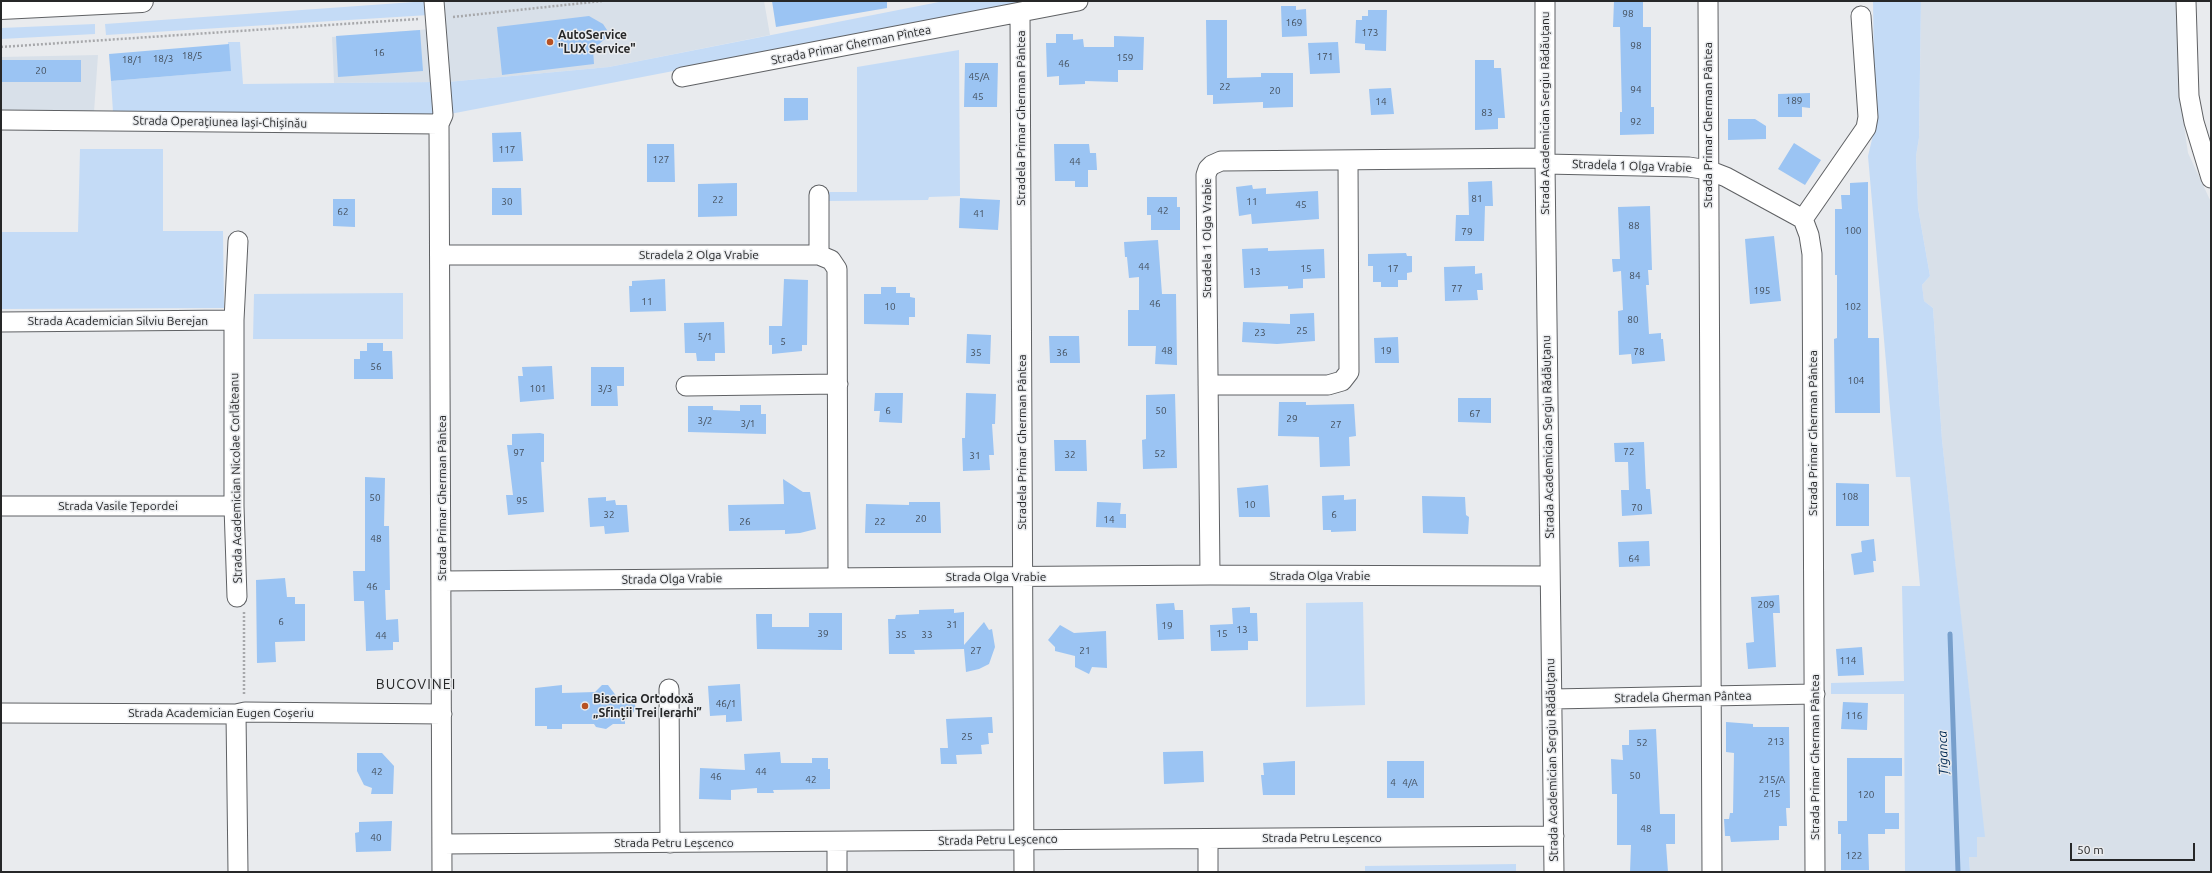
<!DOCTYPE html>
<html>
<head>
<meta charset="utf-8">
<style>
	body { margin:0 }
	#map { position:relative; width:2212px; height:873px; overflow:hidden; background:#e9ebee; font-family:Ubuntu,sans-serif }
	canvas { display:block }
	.frame { position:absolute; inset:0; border:2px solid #262728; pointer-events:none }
	.scale { position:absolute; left:2070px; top:843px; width:125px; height:18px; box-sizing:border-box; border:2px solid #262728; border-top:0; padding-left:5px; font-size:12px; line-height:14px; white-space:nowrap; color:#262728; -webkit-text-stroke:3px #e9ebee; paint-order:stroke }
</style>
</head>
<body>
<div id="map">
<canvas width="2212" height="873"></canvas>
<div class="frame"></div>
<div class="scale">50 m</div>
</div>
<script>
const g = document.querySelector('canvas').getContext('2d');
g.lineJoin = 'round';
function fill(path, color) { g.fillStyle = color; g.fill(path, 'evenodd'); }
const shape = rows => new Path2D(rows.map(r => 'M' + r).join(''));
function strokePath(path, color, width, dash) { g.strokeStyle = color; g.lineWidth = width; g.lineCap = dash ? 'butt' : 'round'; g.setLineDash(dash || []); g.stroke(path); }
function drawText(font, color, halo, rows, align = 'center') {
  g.font = font + ' Ubuntu,sans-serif'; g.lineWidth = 3; g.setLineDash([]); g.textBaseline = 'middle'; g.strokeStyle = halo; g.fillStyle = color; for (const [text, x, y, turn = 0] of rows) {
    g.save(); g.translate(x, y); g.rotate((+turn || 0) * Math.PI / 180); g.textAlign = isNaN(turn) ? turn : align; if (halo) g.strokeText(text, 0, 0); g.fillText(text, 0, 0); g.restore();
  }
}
const built = shape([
	[440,1,764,1,770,35,609,67,447,82],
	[1921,1,2179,1,2184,125,2188,153,2211,202,2211,872,1970,872,1969,857,1977,837,1984,837,1942,440,1933,308,1924,301,1922,285,1930,276,1918,208,1916,156,1919,138],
	[431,29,435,82,334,83,332,37],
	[98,55,94,112,1,112,1,57]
]);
const green = shape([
	[428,1,429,15,106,35,105,24],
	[944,1,1037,1,450,114,447,82,609,67],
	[1873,1,1921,1,1919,138,1916,156,1918,208,1930,276,1922,285,1924,301,1933,308,1942,440,1985,837,1977,837,1977,857,1969,857,1970,872,1905,872,1904,694,1831,694,1831,683,1904,681,1902,586,1920,586,1910,477,1896,477,1868,156,1875,127],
	[95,24,95,34,1,39,1,28],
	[228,42,240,42,243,84,435,82,437,116,113,112,111,81,230,71],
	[959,50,960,196,929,197,928,200,829,201,829,192,857,192,857,67],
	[80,149,163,149,163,231,223,231,224,308,1,309,1,232,78,232],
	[403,293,403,339,253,339,254,294],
	[1363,602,1365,705,1306,707,1306,603],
	[1516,864,1516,872,1365,872,1365,866]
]);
const stream = shape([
	[1950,634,1958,872]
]);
const building = shape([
	[772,1,887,1,887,8,776,27],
	[1614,1,1643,1,1643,27,1651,27,1651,107,1654,107,1654,134,1620,135,1620,112,1622,112,1620,27,1613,27],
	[1281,6,1296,6,1296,10,1306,9,1307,36,1282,37],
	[1368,10,1387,10,1386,51,1365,50,1365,44,1355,43,1356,20,1362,20,1362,16,1368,16],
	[589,16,603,24,607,30,605,39,593,49,594,64,502,75,497,27],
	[1206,20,1227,20,1227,78,1261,77,1261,73,1293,73,1293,107,1263,108,1263,102,1213,104,1213,95,1207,95],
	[420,30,423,71,338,77,336,36],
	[1056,34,1073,34,1073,40,1083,39,1084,47,1114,47,1114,36,1144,37,1143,70,1118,70,1118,82,1085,81,1085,84,1059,85,1059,76,1047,77,1046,43,1056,43],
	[1338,42,1340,73,1310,74,1308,43],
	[229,44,231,71,111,81,109,54],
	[1,60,81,60,81,82,1,82],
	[1475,60,1494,60,1494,68,1501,68,1505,118,1498,118,1498,129,1475,130],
	[965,63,998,63,997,107,964,107],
	[1391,88,1394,114,1371,115,1369,89],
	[1810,93,1810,108,1802,107,1802,117,1778,117,1778,94],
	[784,98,808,98,808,120,784,121],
	[1728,119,1755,119,1766,126,1766,139,1728,140],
	[521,132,523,161,493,162,492,133],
	[1794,143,1821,160,1805,185,1778,169],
	[647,144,674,144,675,182,647,182],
	[1054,144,1089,144,1090,153,1096,153,1097,170,1088,170,1088,187,1075,187,1075,181,1055,181],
	[1492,181,1493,206,1485,206,1484,241,1455,241,1456,215,1469,215,1468,182],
	[1868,182,1868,338,1879,338,1880,413,1835,413,1834,339,1837,338,1837,275,1835,275,1835,209,1842,209,1841,195,1850,195,1850,183],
	[737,183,737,216,698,217,698,184],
	[1252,185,1253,189,1266,188,1266,194,1318,191,1319,219,1252,224,1251,214,1239,216,1236,187],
	[492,188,521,188,522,215,492,215],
	[1147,197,1177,197,1177,207,1180,207,1180,230,1151,230,1151,215,1147,215],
	[960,198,1000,200,998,230,959,228],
	[333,199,355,199,355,227,333,226],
	[1650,206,1652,270,1648,270,1649,285,1646,285,1649,334,1661,333,1661,339,1663,339,1665,361,1632,364,1631,354,1619,355,1618,311,1623,310,1621,271,1613,272,1612,259,1620,259,1618,207],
	[1774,236,1781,301,1750,304,1745,239],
	[1158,240,1162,294,1176,294,1177,365,1155,364,1156,346,1128,346,1128,310,1139,310,1139,277,1129,278,1127,257,1125,257,1124,242],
	[1268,248,1268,251,1324,249,1325,278,1303,279,1303,288,1288,289,1288,286,1244,288,1242,249],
	[1406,253,1407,256,1412,256,1412,272,1407,273,1407,280,1398,280,1398,287,1381,287,1381,282,1373,282,1373,266,1368,266,1368,254],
	[1475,266,1475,274,1482,273,1483,290,1477,290,1478,300,1445,301,1444,267],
	[665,279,666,311,630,312,629,286,632,286,632,281],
	[784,279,808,280,807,345,802,345,802,351,772,354,772,345,769,345,769,326,782,326],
	[881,287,896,287,896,293,910,293,910,297,915,298,915,317,909,317,909,325,864,324,864,294,881,294],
	[1314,313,1315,341,1277,344,1242,342,1243,322,1290,324,1290,314],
	[724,322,725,353,715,353,715,361,697,361,696,353,685,353,684,323],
	[967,334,991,335,990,364,966,363],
	[1049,336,1079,336,1080,363,1050,363],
	[1398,337,1399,363,1375,363,1374,338],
	[367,343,383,343,383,351,392,351,393,379,354,379,354,359,360,359,360,351,367,351],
	[552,366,554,399,520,402,518,376,523,376,522,367],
	[591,367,624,367,624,386,617,386,618,406,591,406],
	[875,393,903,393,902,423,879,422,880,411,874,411],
	[966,393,996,394,995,424,992,424,994,455,989,455,990,470,963,471,962,438,965,438],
	[1175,394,1177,468,1143,469,1142,440,1146,439,1146,395],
	[1458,398,1491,398,1491,423,1458,422],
	[1279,402,1306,402,1306,405,1354,404,1356,436,1349,437,1350,466,1320,467,1319,437,1278,436],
	[740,405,761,405,761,414,766,414,766,434,688,432,688,406,713,406,713,410,740,411],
	[540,433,544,434,544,462,541,462,544,512,508,515,506,495,513,495,507,445,512,445,512,434],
	[1054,440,1086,440,1087,471,1055,471],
	[1644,442,1646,489,1650,489,1652,514,1622,516,1621,490,1629,490,1628,462,1615,462,1614,443],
	[365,477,385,478,384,526,389,526,390,590,385,590,386,620,398,619,399,642,393,642,393,650,366,651,364,601,354,601,353,571,365,571],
	[783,479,803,492,810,492,816,529,800,533,785,534,785,530,729,531,728,505,784,504],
	[1836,483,1869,484,1869,526,1836,526],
	[1268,485,1270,517,1239,517,1237,488],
	[1344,495,1344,500,1356,499,1356,531,1331,532,1331,530,1323,530,1322,496],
	[1422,496,1465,497,1466,515,1469,517,1468,534,1423,533],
	[606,497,606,501,615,500,616,505,627,505,629,532,605,534,604,526,590,527,588,498],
	[909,502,940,502,941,533,865,533,866,504,909,505],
	[1097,502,1121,503,1120,514,1126,514,1126,528,1096,527],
	[1874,539,1876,561,1873,561,1874,572,1854,575,1851,554,1862,552,1861,541],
	[1649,541,1650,566,1619,567,1618,542],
	[285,578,287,597,295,597,295,604,305,604,305,641,275,642,276,662,257,663,256,580],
	[1779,595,1780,613,1773,613,1776,667,1748,669,1746,643,1754,642,1751,597],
	[1174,603,1175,610,1183,610,1184,639,1158,640,1156,604],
	[1250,607,1250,613,1257,613,1258,641,1248,641,1248,650,1211,651,1210,625,1233,624,1232,608],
	[954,609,954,613,964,612,964,645,984,622,989,630,992,629,995,647,989,664,979,669,966,672,964,649,914,650,915,654,889,654,888,619,895,619,896,615,919,614,919,610],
	[809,613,842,613,842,650,757,649,756,614,772,614,772,627,809,627],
	[1060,625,1074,633,1106,631,1107,668,1092,667,1089,674,1075,667,1075,656,1055,651,1055,647,1048,640],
	[1862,647,1864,675,1838,676,1836,649],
	[740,684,742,721,726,722,726,715,710,716,708,686],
	[562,685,562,693,595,692,602,685,608,685,617,697,628,696,633,699,636,708,631,716,625,720,625,724,613,724,606,729,596,727,594,724,562,724,562,729,547,729,547,726,535,726,535,688],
	[1843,702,1868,703,1867,730,1841,729],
	[992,717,993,733,988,733,989,744,981,745,982,754,956,755,957,764,941,764,940,748,948,748,946,719],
	[1726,722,1753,724,1753,727,1789,727,1790,808,1786,808,1787,826,1779,826,1779,840,1731,842,1730,836,1725,836,1724,819,1729,819,1730,813,1733,813,1734,753,1726,752],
	[1656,729,1660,814,1675,814,1675,844,1666,844,1668,872,1630,872,1631,845,1617,845,1617,794,1612,794,1611,759,1623,760,1622,745,1629,745,1629,730],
	[1203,751,1204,782,1164,784,1163,752],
	[780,752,781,763,812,763,812,758,828,758,828,769,830,769,830,789,773,790,774,793,757,793,757,788,731,790,731,800,699,799,700,768,745,770,744,754],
	[357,753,382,753,394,766,393,794,371,794,372,788,364,785,357,771],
	[1847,758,1902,758,1902,776,1885,776,1885,813,1899,813,1899,829,1885,829,1885,834,1868,834,1869,870,1841,870,1841,834,1838,834,1838,821,1847,821],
	[1295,761,1295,795,1263,795,1261,775,1264,775,1263,763],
	[1387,761,1424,761,1424,798,1387,798],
	[392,821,391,851,356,852,355,833,359,832,359,822]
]);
const path = shape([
	[453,17,602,1],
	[1,47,418,19],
	[244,612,244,695]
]);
const minor = shape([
	[434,1,443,115,439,124,442,872],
	[1545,1,1545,164,1554,872],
	[1708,1,1712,872],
	[2186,1,2189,96,2194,122,2211,178],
	[1020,12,1024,872],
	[682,77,1078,1],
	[1,120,439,124],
	[1545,164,1689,167,1708,170,1726,177,1803,219],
	[819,195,819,255],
	[1803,219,1809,235,1812,254,1815,872],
	[1803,219,1866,128,1868,117,1861,16],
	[441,255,819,255,831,260,837,269,838,577],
	[1,322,234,320],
	[1208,385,1328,385,1342,381,1349,372,1348,160],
	[686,386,838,384],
	[1,506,234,506],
	[1210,575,1206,175,1208,169,1212,165,1221,161,1545,158],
	[442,581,1210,575,1549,576],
	[237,597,234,506,234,320,238,241],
	[669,689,670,843],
	[1552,699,1815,694],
	[1,713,236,714,245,712,442,714],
	[236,714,238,872],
	[1208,839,1208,872],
	[442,844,1554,836],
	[837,872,837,842]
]);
const major = shape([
	[1,8,142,1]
]);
const markers = [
	[550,42,4,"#b75123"],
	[585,706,4,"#b75123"]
];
const numberNames = [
	["98",1628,14],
	["169",1294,23],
	["173",1370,33],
	["98",1636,46],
	["16",379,53],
	["18/5",192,56],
	["171",1325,57],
	["159",1125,58],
	["18/3",163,59],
	["18/1",132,60],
	["46",1064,64],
	["20",41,71],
	["45/A",979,77],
	["22",1225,87],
	["94",1636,90],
	["20",1275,91],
	["45",978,97],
	["189",1794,101],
	["14",1381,102],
	["83",1487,113],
	["92",1636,122],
	["117",507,150],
	["127",661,160],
	["44",1075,162],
	["81",1477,199],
	["22",718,200],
	["30",507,202],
	["11",1252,202],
	["45",1301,205],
	["42",1163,211],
	["62",343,212],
	["41",979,214],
	["88",1634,226],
	["100",1853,231],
	["79",1467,232],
	["44",1144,267],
	["15",1306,269],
	["17",1393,269],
	["13",1255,272],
	["84",1635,276],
	["77",1457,289],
	["195",1762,291],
	["11",647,302],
	["46",1155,304],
	["10",890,307],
	["102",1853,307],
	["80",1633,320],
	["25",1302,331],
	["23",1260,333],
	["5/1",705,337],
	["5",783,342],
	["48",1167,351],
	["19",1386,351],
	["78",1639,352],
	["35",976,353],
	["36",1062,353],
	["56",376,367],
	["104",1856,381],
	["101",538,389],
	["3/3",605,389],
	["6",888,411],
	["50",1161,411],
	["67",1475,414],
	["29",1292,419],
	["3/2",705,421],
	["3/1",748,424],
	["27",1336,425],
	["72",1629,452],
	["97",519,453],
	["52",1160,454],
	["32",1070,455],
	["31",975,456],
	["108",1850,497],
	["50",375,498],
	["95",522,501],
	["10",1250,505],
	["70",1637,508],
	["32",609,515],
	["6",1334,515],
	["20",921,519],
	["14",1109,520],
	["26",745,522],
	["22",880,522],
	["48",376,539],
	["64",1634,559],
	["46",372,587],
	["209",1766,605],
	["6",281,622],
	["31",952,625],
	["19",1167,626],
	["13",1242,630],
	["39",823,634],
	["15",1222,634],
	["35",901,635],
	["33",927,635],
	["44",381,636],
	["27",976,651],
	["21",1085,651],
	["114",1848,661],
	["46/1",726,704],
	["116",1854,716],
	["25",967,737],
	["213",1776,742],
	["52",1642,743],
	["42",377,772],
	["44",761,772],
	["50",1635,776],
	["46",716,777],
	["42",811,780],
	["215/A",1772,780],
	["4",1393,783],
	["4/A",1410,783],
	["215",1772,794],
	["120",1866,795],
	["48",1646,829],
	["40",376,838],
	["122",1854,856]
];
const poiNames = [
	["AutoService",558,35],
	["\"LUX Service\"",558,49],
	["Biserica Ortodoxă",593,699],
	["„Sfinții Trei Ierarhi”",593,713]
];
const streetNames = [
	["Strada Primar Gherman Pîntea",851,45,-11],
	["Strada Academician Sergiu Rădăuțanu",1545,113,-90],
	["Stradela Primar Gherman Pântea",1021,118,-90],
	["Strada Operațiunea Iași-Chișinău",220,122,1],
	["Strada Primar Gherman Pântea",1708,125,-90],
	["Stradela 1 Olga Vrabie",1632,166,2],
	["Stradela 1 Olga Vrabie",1207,238,-90],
	["Stradela 2 Olga Vrabie",699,255],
	["Strada Academician Silviu Berejan",118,321],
	["Strada Primar Gherman Pântea",1813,433,-90],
	["Strada Academician Sergiu Rădăuțanu",1548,437,-91],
	["Stradela Primar Gherman Pântea",1022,442,-90],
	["Strada Academician Nicolae Corlăteanu",236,478,-91],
	["Strada Primar Gherman Pântea",442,498,-90],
	["Strada Vasile Țepordei",118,506],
	["Strada Olga Vrabie",1320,576],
	["Strada Olga Vrabie",996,577],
	["Strada Olga Vrabie",672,579,-1],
	["Stradela Gherman Pântea",1683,697,-1],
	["Strada Academician Eugen Coșeriu",221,713],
	["Strada Primar Gherman Pântea",1815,757,-90],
	["Strada Academician Sergiu Rădăuțanu",1552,760,-91],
	["Strada Petru Leșcenco",1322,838],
	["Strada Petru Leșcenco",998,840,-1],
	["Strada Petru Leșcenco",674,843]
];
const waterNames = [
	["Țîganca",1943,753,-92]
];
const quarterNames = [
	["BUCOVINEI",416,684]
];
fill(built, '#d8e0e9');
fill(green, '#c4dbf6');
strokePath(stream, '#779fcc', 5);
fill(building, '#9bc4f3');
strokePath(minor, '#5f6164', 21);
strokePath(major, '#5f6164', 24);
strokePath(path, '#a7a8ab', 2.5, [2, 2]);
strokePath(minor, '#fff', 19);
strokePath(major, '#fff', 22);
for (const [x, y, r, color] of markers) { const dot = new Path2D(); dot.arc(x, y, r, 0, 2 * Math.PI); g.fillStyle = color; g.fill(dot); strokePath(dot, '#e9ebee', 1.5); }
drawText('10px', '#434e5b', null, numberNames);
drawText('bold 12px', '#262728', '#e9ebee', poiNames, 'left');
drawText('12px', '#262728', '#e9ebee', streetNames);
drawText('italic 13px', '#002a54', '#e9ebee', waterNames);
g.letterSpacing = '1px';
drawText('14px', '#262728', '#e9ebee', quarterNames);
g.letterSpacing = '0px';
</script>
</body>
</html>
